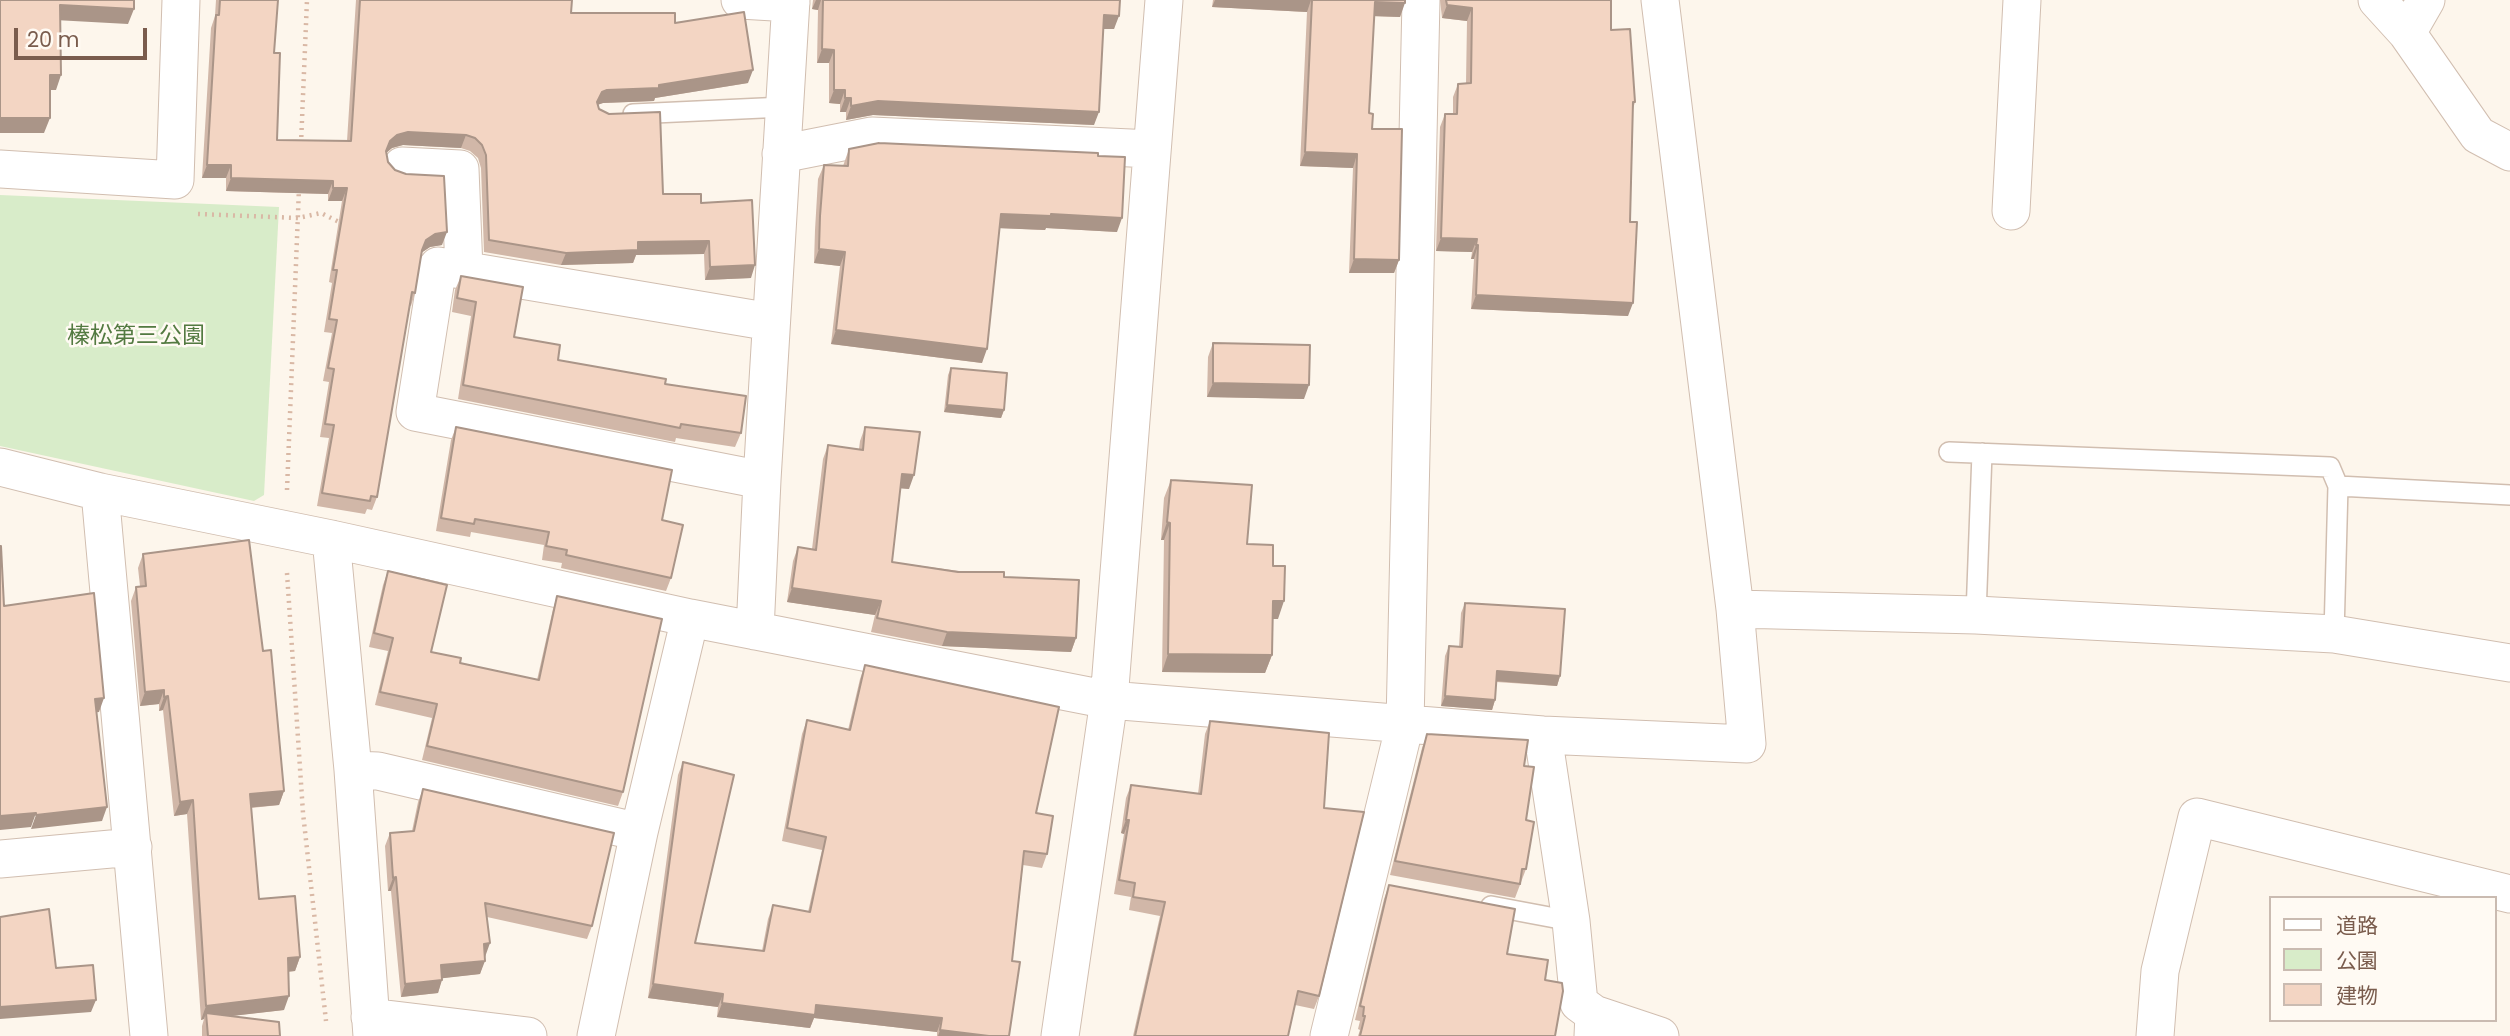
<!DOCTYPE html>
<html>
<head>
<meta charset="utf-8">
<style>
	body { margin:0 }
	#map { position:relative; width:2510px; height:1036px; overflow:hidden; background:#fdf6ec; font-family:Poppins,"Noto Sans JP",sans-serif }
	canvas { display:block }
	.legend { position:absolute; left:2269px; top:896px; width:228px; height:126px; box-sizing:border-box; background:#fffaf3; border:2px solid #cabbb1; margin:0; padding:9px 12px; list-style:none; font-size:21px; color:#7a5c4d }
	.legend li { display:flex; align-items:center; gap:14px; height:35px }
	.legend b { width:35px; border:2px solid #cabbb1 }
	.scale { position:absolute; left:14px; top:28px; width:133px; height:32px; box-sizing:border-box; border:4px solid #7a5c4d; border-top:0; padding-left:9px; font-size:21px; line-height:24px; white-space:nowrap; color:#7a5c4d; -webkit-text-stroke:5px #fffaf3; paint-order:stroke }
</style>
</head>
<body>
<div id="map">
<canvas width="2510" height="1036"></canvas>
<ul class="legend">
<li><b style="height:9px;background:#fff"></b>道路</li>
<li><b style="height:19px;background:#d8ecc9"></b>公園</li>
<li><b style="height:19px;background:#f3d5c3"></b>建物</li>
</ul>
<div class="scale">20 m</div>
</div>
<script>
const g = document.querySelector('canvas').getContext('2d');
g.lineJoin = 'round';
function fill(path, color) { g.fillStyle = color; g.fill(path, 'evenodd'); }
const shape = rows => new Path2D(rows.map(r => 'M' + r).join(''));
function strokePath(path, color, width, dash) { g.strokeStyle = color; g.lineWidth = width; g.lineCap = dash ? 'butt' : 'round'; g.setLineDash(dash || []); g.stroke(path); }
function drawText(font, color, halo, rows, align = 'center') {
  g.font = font + ' Poppins,"Noto Sans JP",sans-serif'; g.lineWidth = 5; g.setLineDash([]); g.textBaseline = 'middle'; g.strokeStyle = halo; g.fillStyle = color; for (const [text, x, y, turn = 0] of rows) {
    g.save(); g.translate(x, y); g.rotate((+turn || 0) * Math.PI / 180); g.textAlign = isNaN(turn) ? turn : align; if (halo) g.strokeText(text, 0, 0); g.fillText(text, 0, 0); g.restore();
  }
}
const green = shape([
	[0,195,279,207,264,495,254,501,0,446]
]);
const path = shape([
	[301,144,307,0],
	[198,214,298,218,321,213,343,224],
	[287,490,299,188],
	[287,573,303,813,326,1021]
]);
const service = shape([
	[633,114,784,107],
	[1949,452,2330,467,2338,486,2334,634],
	[2338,486,2510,495],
	[1976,615,1982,453],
	[1491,906,1571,921]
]);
const minor = shape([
	[740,0,791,3],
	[2377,0,2407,33,2478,135,2510,152],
	[2407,33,2426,0],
	[781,154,872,136,1152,149],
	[402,166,460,169,464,270],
	[0,169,175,180,181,0],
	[2011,211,2022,0],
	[0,467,100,492,331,539,690,618,1109,700,1543,735,1747,744,1735,609,1660,0],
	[762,480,415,412,438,266,771,322],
	[100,492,149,1036],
	[331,539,353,770,372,1036],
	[1735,609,1976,615,2334,634,2510,663],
	[755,631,762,480,791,0],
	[1543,735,1571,921,1579,1003,1594,1014,1593,1036],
	[353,770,378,771,639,832],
	[0,859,133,847],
	[1594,1014,1660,1036],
	[370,1017,528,1036],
	[596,1036,639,832,690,618],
	[1060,1036,1109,700,1164,0],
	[1329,1036,1405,724,1421,0],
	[2155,1036,2160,971,2197,817,2510,894]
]);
const wall = shape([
	[216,0,278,0,274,53,277,140,347,141,356,0,572,0,571,13,675,23,748,83,655,98,654,101,603,103,597,105,599,109,663,194,701,203,751,278,705,280,704,254,636,255,633,263,561,265,484,252,481,168,478,158,470,151,461,148,403,145,392,148,386,153,388,162,442,245,430,247,421,253,415,293,411,306,409,305,377,497,372,510,367,509,365,514,317,506,329,438,320,437,329,382,323,381,332,333,324,332,332,283,329,282,342,201,328,201,328,194,226,191,226,178,202,178,211,28,215,16],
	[813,0,1120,0,1114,29,1103,29,1094,125,873,115,846,120,846,112,840,112,840,104,829,103,829,63,817,63,818,10,812,9],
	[1213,0,1405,0,1400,17,1374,16,1369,113,1399,260,1394,273,1349,273,1353,168,1300,166,1307,12,1212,7],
	[1440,0,1611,0,1611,30,1635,102,1633,109,1628,316,1471,309,1474,259,1471,259,1472,252,1436,251,1440,127,1445,114,1453,114,1453,97,1458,84,1466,83,1467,21,1442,18],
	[849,149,1098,156,1117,232,1046,228,1045,230,999,228,982,363,831,344,840,266,814,263,815,230,818,179,824,165,843,166],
	[461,276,514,337,558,360,665,384,741,433,735,447,676,438,675,442,458,399,471,316,452,312,455,290],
	[1213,343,1304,399,1207,397,1208,357],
	[951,368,1004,410,1001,418,944,412,948,375],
	[456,427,662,520,671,578,666,591,561,568,562,563,542,560,544,545,471,532,470,537,436,531,451,440],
	[865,427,909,489,900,488,892,562,1004,577,1076,638,1071,652,942,646,871,632,875,615,787,602,793,561,798,547,812,549,823,459,828,445,859,449,860,441],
	[1171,480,1273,566,1278,619,1272,619,1272,655,1265,673,1162,672,1164,540,1161,540,1164,498],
	[143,554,263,651,284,791,279,805,251,808,259,899,300,957,295,971,288,972,284,1010,230,1016,280,1036,202,1036,202,1026,204,1019,201,1020,187,814,174,816,163,710,159,711,159,704,140,706,131,601,136,587,140,586,138,568],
	[388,571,431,652,460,663,537,680,553,609,557,596,623,792,618,806,422,760,432,718,375,705,388,651,369,647,383,585],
	[1465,603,1560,676,1557,686,1496,682,1495,700,1492,710,1441,706,1445,656,1449,646,1459,647,1461,613],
	[865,665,1036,813,1047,854,1042,868,1023,865,1012,961,1009,1036,937,1036,937,1032,814,1018,810,1028,717,1017,718,1007,648,998,678,775,683,762,695,943,762,951,768,919,773,905,808,912,822,850,782,841,802,734,807,720,848,730,860,679],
	[1210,721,1324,808,1319,996,1314,1009,1295,1005,1288,1036,1133,1036,1160,916,1129,910,1131,897,1114,894,1124,834,1121,833,1126,798,1131,785,1198,794,1205,734],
	[1427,734,1524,766,1526,869,1515,898,1390,875,1422,748],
	[423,789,592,926,587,939,487,917,485,957,480,974,442,978,438,993,401,997,391,891,388,891,385,846,390,833,412,831,418,802],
	[1389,885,1507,954,1545,980,1555,1036,1358,1036,1360,1030,1358,1029,1360,1021,1355,1020,1384,899]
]);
const shadedWall = shape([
	[816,0,821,0,818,10,812,9],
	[1215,0,1311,0,1307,12,1212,7],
	[1375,2,1405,3,1400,17,1370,16],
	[60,5,134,9,128,24,55,20],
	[1447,5,1472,8,1467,21,1442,18],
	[1104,15,1119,16,1114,29,1099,29],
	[822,49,834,50,829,63,817,63],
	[753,70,748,83,655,98,654,101,603,103,597,105,597,102,602,92,607,90,659,85],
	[50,75,61,75,56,90,44,90],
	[834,90,845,90,840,104,829,103],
	[845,98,851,98,846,112,840,112],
	[878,101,1099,112,1094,125,873,115,846,120,851,106],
	[0,118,50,118,44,133,0,133],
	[408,132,466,135,461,148,403,145,392,148,385,154,390,141,397,135],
	[1305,152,1357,154,1353,168,1300,166],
	[207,165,231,165,226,178,202,178],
	[231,178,333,181,328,194,226,191],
	[333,188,347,188,342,201,328,201],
	[1001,214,1051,214,1122,218,1117,232,1046,228,1045,230,996,228],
	[447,232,442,245,430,247,421,253,417,263,426,240,435,234],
	[1441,238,1477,239,1472,252,1436,251],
	[709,241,704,254,636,255,633,263,561,265,566,253,638,242],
	[1476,245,1478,245,1474,259,1471,259],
	[819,249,845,252,840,266,814,263],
	[1354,259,1399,260,1394,273,1349,273],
	[755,265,751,278,705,280,710,267],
	[1476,295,1633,303,1628,316,1471,309],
	[836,330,987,349,982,363,831,344],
	[1213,383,1309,385,1304,399,1207,397],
	[947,405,1004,410,1001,418,944,412],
	[902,474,914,475,909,489,897,488],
	[1167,522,1170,523,1164,540,1161,540],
	[792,588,881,601,875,615,787,602],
	[1273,601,1284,601,1278,619,1266,619],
	[947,632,1076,638,1071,652,942,646],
	[1168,654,1272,655,1265,673,1162,672],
	[1497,671,1560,676,1557,686,1494,681],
	[164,690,159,704,140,706,145,692],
	[168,696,163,710,159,711,164,697],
	[1445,696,1495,700,1492,710,1441,706],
	[104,698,99,712,90,713,95,699],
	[284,791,279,805,245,808,250,794],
	[193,800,187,814,174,816,180,802],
	[107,807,102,821,31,829,36,815],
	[36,813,31,827,0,830,0,816],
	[1126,820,1129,820,1124,834,1121,833],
	[396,877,391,891,388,891,393,878],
	[490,943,485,957,484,944],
	[300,957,295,971,282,972,288,958],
	[485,961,480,974,436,979,441,965],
	[442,980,438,993,401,997,405,984],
	[653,984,723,994,718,1007,648,998],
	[289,996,284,1010,206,1019,206,1013,204,1019,201,1020,206,1006],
	[96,1000,91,1012,0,1019,0,1007],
	[722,1003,816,1005,942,1018,937,1032,814,1018,810,1028,717,1017],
	[940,1030,989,1036,938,1036]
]);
const building = shape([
	[0,0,134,0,134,9,60,5,61,75,50,75,50,118,0,118,0,0],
	[220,0,278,0,274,53,280,53,277,140,351,141,360,0,572,0,571,13,675,13,675,23,744,12,753,70,659,85,659,88,607,90,602,92,597,102,599,109,609,114,660,112,663,194,701,194,701,203,752,200,755,265,710,267,709,241,638,242,638,250,566,253,489,240,486,155,482,145,475,138,466,135,408,132,397,135,390,141,386,151,388,162,395,170,406,174,444,176,447,232,435,234,426,240,422,250,415,293,412,292,377,497,371,496,370,501,322,493,334,425,325,424,334,369,328,368,337,320,329,319,337,270,333,270,347,188,333,188,333,181,231,178,231,165,207,165,216,15,219,15,220,0],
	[823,0,1120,0,1119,16,1104,15,1099,112,878,101,851,106,851,98,845,98,845,90,834,90,834,50,822,49,823,0],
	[1312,0,1405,0,1405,3,1375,2,1369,113,1373,114,1372,129,1402,129,1399,260,1354,259,1357,154,1305,152,1312,0],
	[1446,0,1611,0,1611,30,1630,29,1635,102,1633,102,1630,222,1637,222,1633,303,1476,295,1478,245,1476,245,1477,239,1441,238,1445,114,1457,114,1458,84,1471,83,1472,8,1447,5,1446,0],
	[879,143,1098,153,1098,156,1125,157,1122,218,1051,214,1051,216,1001,214,987,349,836,330,845,252,819,249,820,216,824,165,848,166,849,149,879,143],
	[461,276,523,287,514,337,560,345,558,360,666,379,665,384,746,396,741,433,681,424,680,428,463,385,476,302,457,298,461,276],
	[1213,343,1310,345,1309,385,1213,383,1213,343],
	[951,368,1007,373,1004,410,947,405,951,368],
	[456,427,672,470,662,520,683,525,671,578,566,555,567,550,546,546,549,532,475,519,474,524,441,518,456,427],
	[865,427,920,432,914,475,902,474,892,562,958,572,1004,572,1004,577,1079,580,1076,638,947,632,877,618,881,601,792,588,798,547,816,550,828,445,863,450,865,427],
	[1171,480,1252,485,1247,544,1273,545,1273,566,1285,566,1284,601,1273,601,1272,655,1168,654,1170,523,1167,522,1171,480],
	[249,540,263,651,271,650,284,791,250,794,259,899,295,896,300,957,288,958,289,996,206,1006,193,800,180,802,168,696,164,697,164,690,145,692,136,587,146,586,143,554,249,540],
	[0,546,1,546,4,606,94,593,104,698,95,699,107,807,36,815,36,813,0,816,0,546],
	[388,571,447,585,431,652,461,658,460,663,539,680,557,596,662,619,623,792,427,746,437,704,380,692,393,638,374,633,388,571],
	[1465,603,1565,609,1560,676,1497,671,1495,700,1445,696,1449,646,1462,647,1465,603],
	[865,665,1059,707,1036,813,1053,816,1047,854,1024,851,1012,961,1020,962,1009,1036,989,1036,940,1030,942,1018,816,1005,815,1015,722,1003,723,994,653,984,683,762,734,775,695,943,764,951,773,905,810,912,826,837,787,828,807,720,850,730,865,665],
	[1210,721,1329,733,1324,808,1364,812,1319,996,1298,991,1288,1036,1135,1036,1165,902,1133,897,1135,883,1119,880,1129,820,1126,820,1131,785,1201,794,1210,721],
	[1427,734,1528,740,1524,766,1534,767,1526,820,1534,822,1526,869,1522,869,1520,884,1395,861,1427,734],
	[423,789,614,833,592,926,485,903,490,943,484,944,485,961,441,965,442,980,405,984,396,877,393,878,390,833,414,831,423,789],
	[1389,885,1515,909,1507,954,1548,960,1545,980,1562,983,1563,991,1555,1036,1360,1036,1365,1016,1363,1016,1364,1007,1360,1006,1389,885],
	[49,909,56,968,93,965,96,1000,0,1007,0,917,49,909],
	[206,1013,279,1022,280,1036,208,1036,206,1013]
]);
const parkNames = [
	["榛松第三公園",136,337]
];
fill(green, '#d8ecc9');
strokePath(service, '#d1beb0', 22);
strokePath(minor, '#d1beb0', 39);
strokePath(path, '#d9b8a5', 4.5, [2, 5]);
strokePath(service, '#fff', 19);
strokePath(minor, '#fff', 37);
fill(wall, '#d1b7a8');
fill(shadedWall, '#aa9588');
fill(building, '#f3d5c3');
strokePath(building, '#aa9588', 2);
drawText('23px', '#537a41', '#fffaf3', parkNames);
</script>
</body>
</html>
